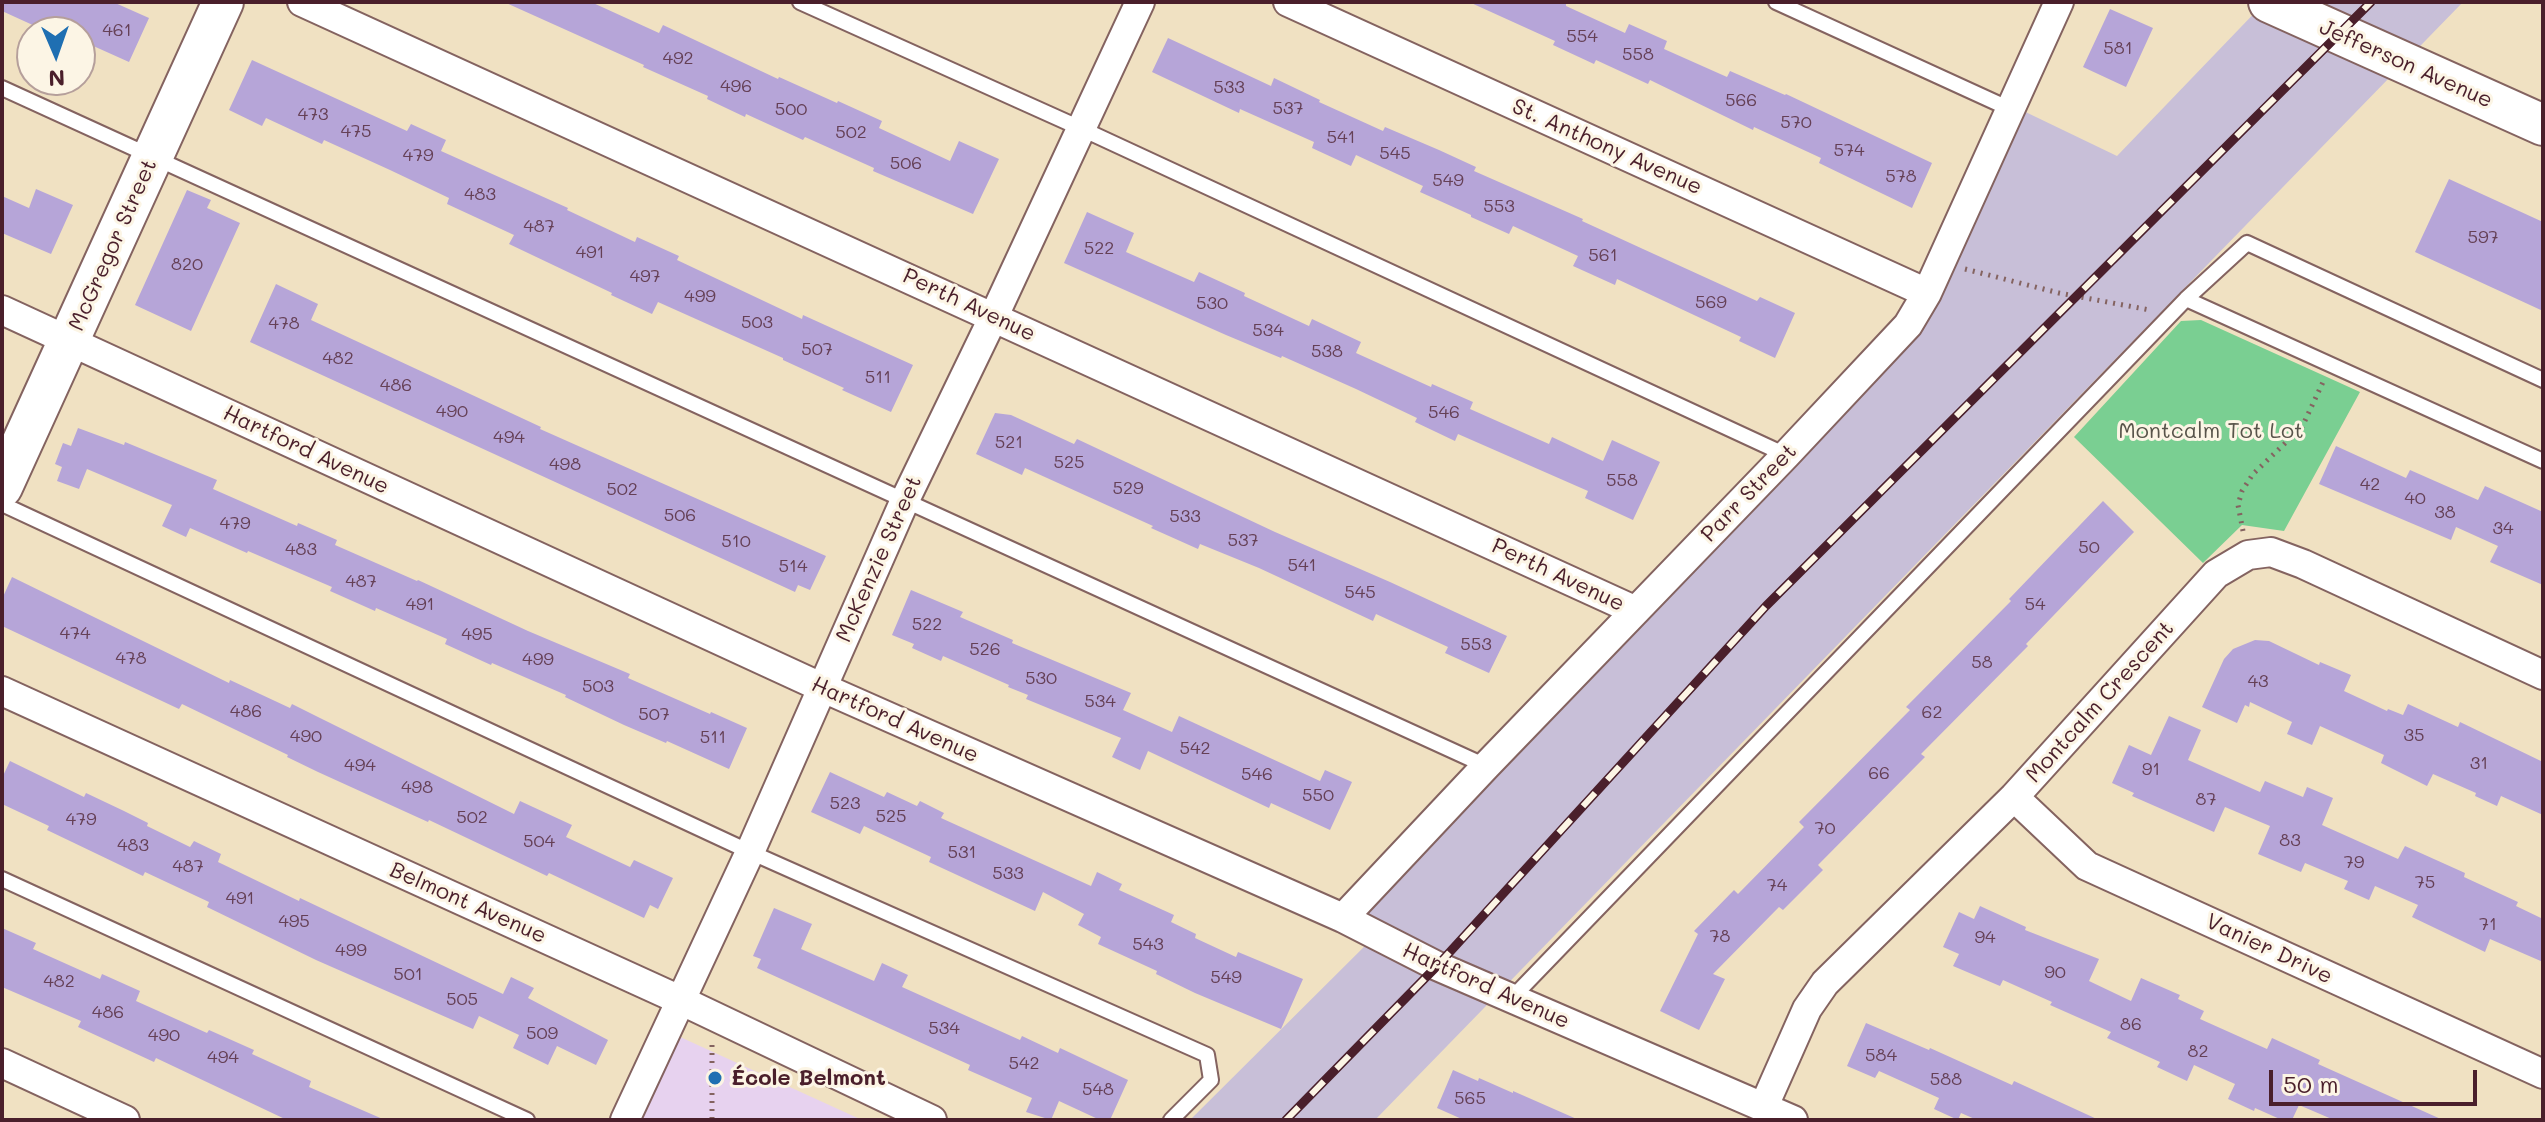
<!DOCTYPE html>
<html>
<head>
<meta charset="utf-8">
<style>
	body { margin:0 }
	#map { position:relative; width:2545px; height:1122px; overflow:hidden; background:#f0e1c2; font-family:Mali,sans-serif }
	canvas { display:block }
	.frame { position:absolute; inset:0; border:4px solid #4a1f2b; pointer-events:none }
	.north { position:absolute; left:16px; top:16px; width:80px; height:80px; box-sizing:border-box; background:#fcf5e5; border:2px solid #b59f9b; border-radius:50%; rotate:178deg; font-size:22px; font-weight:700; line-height:32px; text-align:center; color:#4a1f2b }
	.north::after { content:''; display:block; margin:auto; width:28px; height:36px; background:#1f6fb2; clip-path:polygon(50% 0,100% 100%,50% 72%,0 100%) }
	.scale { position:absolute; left:2269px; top:1070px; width:208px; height:36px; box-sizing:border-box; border:4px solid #4a1f2b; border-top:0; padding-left:10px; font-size:24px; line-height:28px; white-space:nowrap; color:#4a1f2b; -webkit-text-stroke:6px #fcf5e5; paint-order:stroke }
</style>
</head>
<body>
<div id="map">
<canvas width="2545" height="1122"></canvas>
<div class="frame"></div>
<div class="north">N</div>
<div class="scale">50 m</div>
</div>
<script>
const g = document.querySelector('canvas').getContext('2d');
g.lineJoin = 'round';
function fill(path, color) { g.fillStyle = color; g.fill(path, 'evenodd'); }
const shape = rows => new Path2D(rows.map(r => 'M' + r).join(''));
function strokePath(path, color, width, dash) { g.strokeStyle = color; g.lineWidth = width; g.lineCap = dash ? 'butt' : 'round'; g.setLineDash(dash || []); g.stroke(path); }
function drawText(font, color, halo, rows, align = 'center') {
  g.font = font + ' Mali,sans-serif'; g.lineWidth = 6; g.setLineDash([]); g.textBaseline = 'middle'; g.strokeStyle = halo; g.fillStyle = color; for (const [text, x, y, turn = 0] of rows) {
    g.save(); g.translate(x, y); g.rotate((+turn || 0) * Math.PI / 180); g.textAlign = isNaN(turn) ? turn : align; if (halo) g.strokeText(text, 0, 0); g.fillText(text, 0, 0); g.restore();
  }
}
const built = shape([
	[678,1036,862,1120,641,1120]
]);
const industrial = shape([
	[2265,2,2463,2,1375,1120,1190,1120,1387,924,1343,918,1905,339,2011,105,2117,156]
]);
const green = shape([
	[2201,320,2360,392,2284,531,2242,525,2203,563,2074,437,2181,321]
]);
const building = shape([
	[2,2,113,2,149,18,129,62,80,40,80,32,48,32,2,11],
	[504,2,591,2,659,33,663,25,778,79,779,77,837,103,838,101,882,121,879,128,950,161,959,141,999,159,973,214,873,171,874,168,805,137,803,140,746,114,745,117,707,99,708,96,643,67,644,65],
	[1469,2,1566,2,1566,6,1625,33,1629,24,1667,41,1664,49,1727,77,1730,71,1785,95,1786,94,1932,163,1912,208,1819,163,1821,158,1754,127,1753,130,1650,80,1648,84,1596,60,1594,64,1553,45,1555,41],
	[2110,9,2153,28,2126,87,2083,67],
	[1168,38,1271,86,1274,78,1320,100,1319,102,1383,131,1385,127,1439,150,1476,167,1474,171,1583,219,1582,221,1643,249,1757,301,1760,297,1795,313,1775,358,1739,341,1741,337,1617,279,1615,285,1573,266,1578,256,1513,226,1509,234,1471,217,1471,215,1420,192,1423,186,1356,155,1351,166,1312,148,1314,142,1240,109,1239,113,1152,72],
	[252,60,407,131,411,124,446,140,441,151,568,208,567,210,635,242,637,237,679,256,677,260,802,319,803,315,913,365,891,412,842,390,844,388,783,360,783,358,658,302,652,314,611,295,612,293,509,244,514,235,447,204,449,198,390,170,324,140,322,144,266,118,262,126,229,110],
	[2449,179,2543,222,2543,311,2415,252],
	[36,189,73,205,51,254,2,233,2,196,29,208],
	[187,190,211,200,207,208,240,223,191,331,135,305],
	[1087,212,1134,233,1126,252,1194,282,1199,272,1245,293,1244,296,1309,326,1312,319,1361,342,1356,353,1431,387,1432,384,1473,402,1470,409,1549,444,1552,437,1603,461,1612,440,1660,462,1633,520,1585,498,1588,491,1458,434,1455,441,1415,422,1417,418,1356,389,1282,356,1281,358,1226,335,1064,263],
	[276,284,318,304,311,320,541,427,540,429,826,556,810,590,798,585,795,592,250,342],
	[995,413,1011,415,1074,444,1077,439,1275,532,1390,582,1507,636,1489,673,1445,653,1448,647,1376,614,1373,621,1259,568,1200,544,1198,549,1151,528,1153,526,1025,468,1022,475,976,454],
	[78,428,124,445,125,442,217,480,213,489,297,526,298,523,337,540,335,545,417,581,418,580,528,631,630,674,628,678,710,714,711,712,747,728,729,769,667,741,666,743,624,725,565,697,566,695,492,663,491,665,445,644,447,639,376,608,375,611,330,591,332,587,248,551,247,553,190,528,186,537,162,526,172,505,87,469,79,489,57,481,62,467,55,464,63,443,71,446],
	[2336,446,2406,478,2410,470,2478,500,2485,486,2543,512,2543,585,2490,562,2498,546,2456,527,2451,540,2319,484],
	[2103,501,2134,532,2026,644,2028,646,1921,754,1925,757,1818,865,1823,870,1783,910,1779,907,1713,974,1725,979,1699,1030,1660,1011,1698,934,1694,931,1734,890,1738,894,1804,827,1799,822,1910,710,1906,707,2011,601,2009,599],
	[12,577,229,683,230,680,290,708,292,704,320,718,514,814,520,801,572,825,566,837,630,867,634,860,673,878,658,909,650,905,644,918,549,873,547,876,429,820,428,822,318,772,287,757,288,755,182,704,179,709,2,626,2,599],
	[911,590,963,612,960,617,1013,640,1012,643,1131,693,1123,710,1172,732,1179,716,1320,781,1325,770,1352,782,1330,830,1271,803,1269,808,1148,751,1140,770,1112,757,1121,738,1026,699,1028,695,1008,687,1009,685,943,656,941,661,912,648,914,644,892,635],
	[2255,640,2269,641,2319,665,2320,662,2351,675,2344,691,2387,711,2388,709,2403,715,2408,704,2458,727,2460,722,2543,762,2543,815,2501,796,2497,806,2475,796,2476,793,2433,774,2427,786,2381,763,2384,755,2320,726,2312,745,2287,734,2292,722,2250,702,2249,707,2245,705,2237,723,2202,707,2224,659,2233,649],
	[2169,716,2201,730,2188,760,2260,792,2265,781,2303,797,2307,787,2333,798,2322,825,2398,859,2405,846,2465,873,2464,877,2518,902,2516,906,2543,919,2543,962,2490,939,2485,952,2412,917,2418,905,2375,886,2369,900,2344,889,2348,881,2305,863,2301,872,2258,854,2270,826,2225,807,2214,832,2132,796,2134,793,2112,783,2129,745,2151,755],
	[10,761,84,797,86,793,124,811,148,823,147,826,190,847,194,841,221,854,218,862,299,901,300,898,503,994,511,977,534,988,528,998,608,1040,596,1065,557,1046,548,1065,513,1048,519,1035,479,1016,473,1029,316,960,207,907,209,902,145,872,143,876,47,830,49,826,2,804,2,778],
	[830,772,884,797,887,792,917,806,920,801,944,813,941,818,1091,886,1097,872,1122,884,1119,890,1174,915,1171,922,1196,934,1195,938,1236,957,1238,952,1303,979,1281,1029,1195,993,1156,974,1157,971,1098,944,1101,937,1078,925,1084,914,1043,892,1035,911,929,862,931,857,864,826,860,834,811,812],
	[1980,906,2026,927,2025,930,2099,959,2089,981,2131,1001,2141,978,2180,995,2178,999,2204,1011,2200,1019,2267,1049,2272,1038,2320,1060,2318,1064,2443,1120,2334,1120,2299,1105,2292,1120,2282,1120,2255,1108,2254,1111,2228,1099,2235,1084,2194,1065,2187,1081,2157,1067,2160,1062,2107,1038,2111,1032,2050,1005,2052,1002,2003,980,2000,986,1953,966,1959,954,1943,947,1959,912,1974,919],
	[774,908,812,924,801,949,874,981,882,963,908,975,902,987,1020,1040,1022,1036,1058,1053,1060,1048,1128,1080,1110,1120,1100,1120,1059,1101,1051,1120,1026,1112,1032,1098,968,1070,970,1065,757,968,761,959,753,956],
	[2,928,36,943,33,949,100,979,102,974,140,991,136,1001,207,1033,209,1030,254,1050,252,1054,311,1081,309,1087,385,1120,287,1120,156,1058,154,1062,78,1027,81,1021,2,987],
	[1866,1023,1929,1050,1930,1048,2012,1085,2014,1081,2099,1120,1977,1120,1961,1113,1958,1120,1934,1109,1939,1098,1879,1071,1875,1078,1847,1066],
	[1453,1070,1478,1081,1479,1078,1513,1093,1513,1091,1579,1120,1464,1120,1437,1108]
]);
const path = shape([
	[1965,269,2059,293,2150,310],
	[2243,531,2238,505,2242,491,2253,474,2302,427,2323,382],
	[712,1045,712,1120]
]);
const lane = shape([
	[800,2,1080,128,1786,455],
	[1776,2,2010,109],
	[2,88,1486,766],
	[2186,299,2247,243,2543,380],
	[2,504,750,852,1207,1055,1211,1080,1171,1120],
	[2,879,527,1120],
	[1511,999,2186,299,2543,461]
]);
const street = shape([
	[302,2,1634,610],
	[1288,2,1927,293],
	[2,310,821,687,1343,918,1437,966,1793,1120],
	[2,691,680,1000,932,1120],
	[2014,797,2087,866,2543,1074],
	[1343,918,1486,766,1786,455,1908,325,1927,293,2059,2],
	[2,1063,125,1120],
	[1764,1106,1807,1009,1825,983,2014,797,2216,574,2248,555,2271,552,2303,564,2543,675],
	[625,1120,750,852,905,500,994,316,1140,2]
]);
const secondary = shape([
	[2269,2,2543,125],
	[2,487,223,2]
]);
const rail = shape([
	[1286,1120,1437,966,1766,606,2371,2]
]);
const markers = [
	[715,1078,8,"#1f6fb2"]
];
const numberNames = [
	["461",117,30],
	["554",1582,36],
	["581",2118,48],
	["558",1638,54],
	["492",678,58],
	["496",736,86],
	["533",1229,87],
	["566",1741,100],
	["537",1288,108],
	["500",791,109],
	["473",313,114],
	["570",1796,122],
	["475",356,131],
	["502",851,132],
	["541",1341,137],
	["574",1849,150],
	["545",1395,153],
	["479",418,155],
	["506",906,163],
	["578",1901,176],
	["549",1448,180],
	["483",480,194],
	["553",1499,206],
	["487",539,226],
	["597",2483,237],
	["522",1099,248],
	["491",590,252],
	["561",1603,255],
	["820",187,264],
	["497",645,276],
	["499",700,296],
	["569",1711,302],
	["530",1212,303],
	["503",757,322],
	["478",284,323],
	["534",1268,330],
	["507",817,349],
	["538",1327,351],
	["482",338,358],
	["511",878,377],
	["486",396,385],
	["490",452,411],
	["546",1444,412],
	["494",509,437],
	["521",1009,442],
	["525",1069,462],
	["498",565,464],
	["558",1622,480],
	["42",2370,484],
	["529",1128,488],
	["502",622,489],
	["40",2415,498],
	["38",2445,512],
	["506",680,515],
	["533",1185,516],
	["479",235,523],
	["34",2503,528],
	["537",1243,540],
	["510",736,541],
	["50",2089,547],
	["483",301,549],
	["541",1302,565],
	["514",793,566],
	["487",361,581],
	["545",1360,592],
	["491",420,604],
	["54",2035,604],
	["522",927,624],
	["474",75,633],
	["495",477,634],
	["553",1476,644],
	["526",985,649],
	["478",131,658],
	["499",538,659],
	["58",1982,662],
	["530",1041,678],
	["43",2258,681],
	["503",598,686],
	["534",1100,701],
	["486",246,711],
	["62",1932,712],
	["507",654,714],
	["35",2414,735],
	["490",306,736],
	["511",713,737],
	["542",1195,748],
	["31",2479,763],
	["494",360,765],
	["91",2151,769],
	["66",1879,773],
	["546",1257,774],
	["498",417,787],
	["550",1318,795],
	["87",2206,799],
	["523",845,803],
	["525",891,816],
	["502",472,817],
	["479",81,819],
	["70",1825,828],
	["83",2290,840],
	["504",539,841],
	["483",133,845],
	["531",962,852],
	["79",2354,862],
	["487",188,866],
	["533",1008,873],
	["75",2425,882],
	["74",1777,885],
	["491",240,898],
	["495",294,921],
	["71",2488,924],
	["78",1720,936],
	["94",1985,937],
	["543",1148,944],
	["499",351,950],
	["90",2055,972],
	["501",408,974],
	["549",1226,977],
	["482",59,981],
	["505",462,999],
	["486",108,1012],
	["86",2131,1024],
	["534",944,1028],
	["509",542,1033],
	["490",164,1035],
	["82",2198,1051],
	["584",1881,1055],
	["494",223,1057],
	["542",1024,1063],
	["588",1946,1079],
	["548",1098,1089],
	["565",1470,1098]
];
const streetNames = [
	["Jefferson Avenue",2406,64,24],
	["St. Anthony Avenue",1607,147,24],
	["McGregor Street",113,245,-66],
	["Perth Avenue",969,305,25],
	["Hartford Avenue",306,450,25],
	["Parr Street",1749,493,-46],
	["McKenzie Street",879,559,-66],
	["Perth Avenue",1558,575,25],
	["Montcalm Crescent",2100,702,-48],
	["Hartford Avenue",895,720,24],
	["Belmont Avenue",468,903,24],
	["Vanier Drive",2269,949,25],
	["Hartford Avenue",1486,986,24]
];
const parkNames = [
	["Montcalm Tot Lot",2211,431]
];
const poiNames = [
	["École Belmont",731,1078]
];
fill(built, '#e7d2ef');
fill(industrial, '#c8bfd8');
fill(green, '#7acf92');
fill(building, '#b6a5d8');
strokePath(lane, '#846360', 18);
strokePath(street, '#846360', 32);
strokePath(secondary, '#846360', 44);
strokePath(path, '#846360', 5, [2, 6]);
strokePath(lane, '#fff', 14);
strokePath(street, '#fff', 28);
strokePath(secondary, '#fff', 40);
strokePath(rail, '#4a1f2b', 9);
strokePath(rail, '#fcf5e5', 6, [18]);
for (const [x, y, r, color] of markers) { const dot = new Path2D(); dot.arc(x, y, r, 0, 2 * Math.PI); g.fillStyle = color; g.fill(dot); strokePath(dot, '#fcf5e5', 3); }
drawText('18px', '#654056', null, numberNames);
drawText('22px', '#4a1f2b', '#fcf5e5', streetNames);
drawText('22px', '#58544a', '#fcf5e5', parkNames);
drawText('bold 22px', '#4a1f2b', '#fcf5e5', poiNames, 'left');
</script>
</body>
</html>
